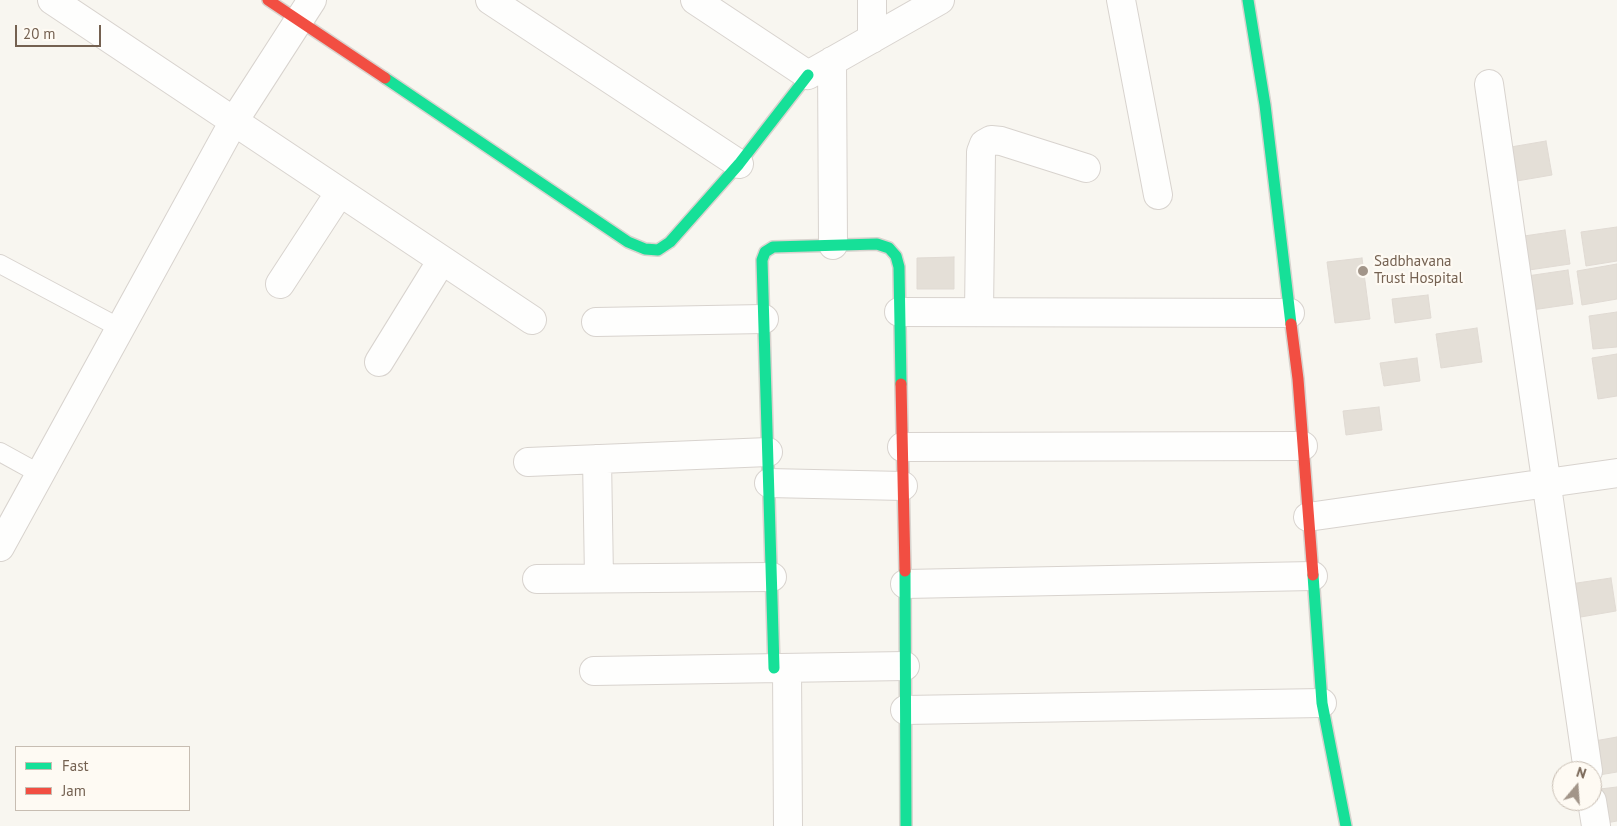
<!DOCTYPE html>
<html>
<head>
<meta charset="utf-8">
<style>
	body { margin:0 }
	#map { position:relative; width:1617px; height:826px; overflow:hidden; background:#f8f6f0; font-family:"PT Sans",sans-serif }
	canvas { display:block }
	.legend { position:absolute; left:15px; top:746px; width:175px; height:65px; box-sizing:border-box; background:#fefaf3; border:1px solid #c7bdb2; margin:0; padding:6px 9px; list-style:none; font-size:15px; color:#746151 }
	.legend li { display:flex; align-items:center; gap:10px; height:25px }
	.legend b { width:25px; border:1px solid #c7bdb2 }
	.north { position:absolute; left:1552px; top:761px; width:50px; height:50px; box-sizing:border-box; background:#fefaf3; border:1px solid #c7bdb2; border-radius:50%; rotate:18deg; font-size:14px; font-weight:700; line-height:20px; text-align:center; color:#746151 }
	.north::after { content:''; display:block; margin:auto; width:18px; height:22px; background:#a29589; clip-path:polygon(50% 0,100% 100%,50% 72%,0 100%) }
	.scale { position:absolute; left:15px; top:25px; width:86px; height:22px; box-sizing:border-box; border:2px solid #746151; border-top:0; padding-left:6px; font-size:15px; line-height:18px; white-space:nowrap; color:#746151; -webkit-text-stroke:4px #fefaf3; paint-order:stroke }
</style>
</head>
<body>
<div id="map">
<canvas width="1617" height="826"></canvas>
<ul class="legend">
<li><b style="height:6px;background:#16e098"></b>Fast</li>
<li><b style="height:6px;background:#f24e42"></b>Jam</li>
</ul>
<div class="north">N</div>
<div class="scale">20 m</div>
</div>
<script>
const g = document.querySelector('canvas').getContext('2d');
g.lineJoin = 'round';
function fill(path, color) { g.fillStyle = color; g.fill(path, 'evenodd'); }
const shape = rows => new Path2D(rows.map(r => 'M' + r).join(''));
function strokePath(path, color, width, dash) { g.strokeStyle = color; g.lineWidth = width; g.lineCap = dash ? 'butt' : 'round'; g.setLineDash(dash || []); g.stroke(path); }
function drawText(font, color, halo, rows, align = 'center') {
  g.font = font + ' "PT Sans",sans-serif'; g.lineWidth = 4.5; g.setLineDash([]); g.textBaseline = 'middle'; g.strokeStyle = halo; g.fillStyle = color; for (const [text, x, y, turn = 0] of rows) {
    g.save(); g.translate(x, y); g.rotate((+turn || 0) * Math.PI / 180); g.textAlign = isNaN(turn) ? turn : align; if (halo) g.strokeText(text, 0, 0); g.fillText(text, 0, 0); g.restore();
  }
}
const building = shape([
	[1546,141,1552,175,1511,182,1505,148,1546,141],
	[1617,227,1617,261,1586,266,1581,232,1617,227],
	[1565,230,1570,264,1529,270,1524,236,1565,230],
	[954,257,954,289,917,289,917,258,954,257],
	[1362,258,1370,319,1335,323,1327,262,1362,258],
	[1617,264,1617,299,1582,305,1577,271,1617,264],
	[1568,270,1573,304,1532,310,1527,276,1568,270],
	[1428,295,1431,318,1395,323,1392,299,1428,295],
	[1617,312,1617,347,1593,349,1589,316,1617,312],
	[1477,328,1482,362,1441,368,1436,334,1477,328],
	[1617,354,1617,396,1598,399,1592,358,1617,354],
	[1417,358,1420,381,1384,386,1380,363,1417,358],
	[1379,407,1382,430,1346,435,1343,411,1379,407],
	[1611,578,1616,611,1575,618,1570,584,1611,578],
	[1617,737,1617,772,1593,776,1589,742,1617,737],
	[1617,787,1617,821,1606,823,1600,789,1617,787]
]);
const lane = shape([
	[0,264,120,328],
	[0,452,40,474]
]);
const street = shape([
	[52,0,532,320],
	[490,0,739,164],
	[695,0,808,75,940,0],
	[872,0,872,39],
	[1121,0,1158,195],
	[832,61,833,245],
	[1489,84,1588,771],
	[280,284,340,192],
	[899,312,1290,313],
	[979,312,981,152,984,144,991,140,1001,141,1086,168],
	[596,322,764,319],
	[379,362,442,260],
	[902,447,1303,446],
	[597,459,599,578],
	[528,462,768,452],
	[769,483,903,486],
	[1308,517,1617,473],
	[0,547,234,121,312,0],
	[537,579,772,577],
	[905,584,1313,576],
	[787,668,788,826],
	[594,671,905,666],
	[905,710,1322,703],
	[1592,801,1596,826]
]);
const fast = shape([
	[1248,0,1265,105,1291,324],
	[385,78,628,242,645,249,658,250,670,242,739,164,808,75],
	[905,571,906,826],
	[1313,575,1322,703,1346,826],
	[774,668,762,260,765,252,773,247,877,244,889,248,896,256,899,267,901,384]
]);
const jam = shape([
	[268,0,385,78],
	[1291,324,1298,379,1313,575],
	[901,384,905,571]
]);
const markers = [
	[1363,271,6,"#a29589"]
];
const poiNames = [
	["Sadbhavana",1374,262],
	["Trust Hospital",1374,279]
];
fill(building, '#e4dfd7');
strokePath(building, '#e0dad3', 1);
strokePath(lane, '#d8d3ce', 20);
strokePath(street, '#d8d3ce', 30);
strokePath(fast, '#d8d3ce', 14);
strokePath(jam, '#d8d3ce', 14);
strokePath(lane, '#fefefd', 18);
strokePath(street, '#fefefd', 28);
strokePath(fast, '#16e098', 11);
strokePath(jam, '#f24e42', 11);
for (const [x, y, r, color] of markers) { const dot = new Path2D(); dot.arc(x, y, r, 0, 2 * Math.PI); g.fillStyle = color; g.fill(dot); strokePath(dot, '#fefaf3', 2); }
drawText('15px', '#746151', '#fefaf3', poiNames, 'left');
</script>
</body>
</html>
